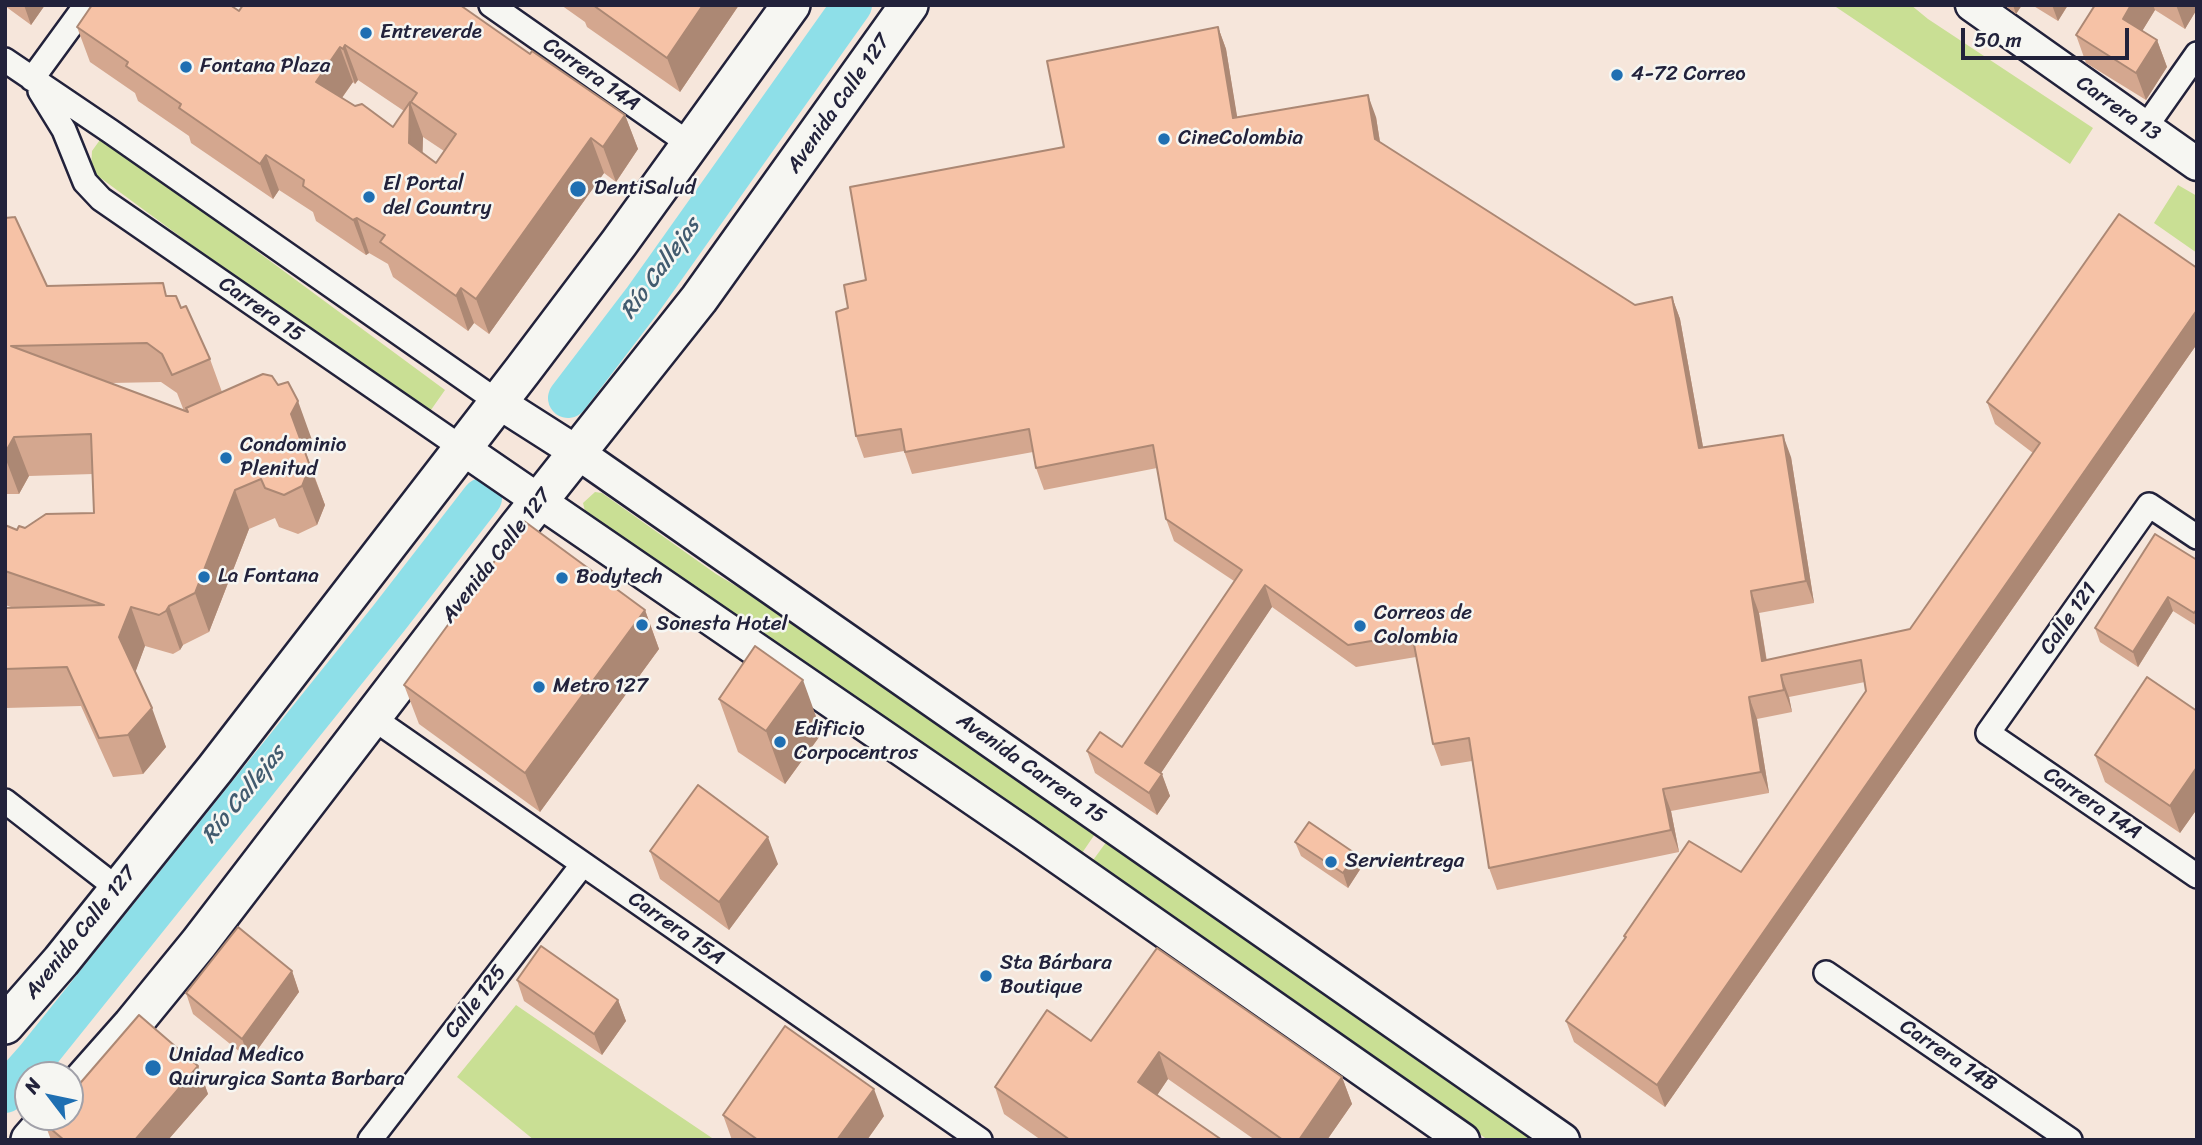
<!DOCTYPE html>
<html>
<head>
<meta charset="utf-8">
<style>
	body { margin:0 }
	#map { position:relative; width:2202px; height:1145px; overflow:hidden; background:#f6e6db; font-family:Sriracha,sans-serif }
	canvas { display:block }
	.frame { position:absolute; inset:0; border:7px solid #22223b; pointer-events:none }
	.north { position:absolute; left:14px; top:1061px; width:70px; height:70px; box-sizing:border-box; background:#f6f6f2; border:2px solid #a1a1a9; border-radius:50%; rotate:302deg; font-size:19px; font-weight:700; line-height:28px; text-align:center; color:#22223b }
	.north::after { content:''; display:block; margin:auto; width:24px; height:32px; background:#1f6fb2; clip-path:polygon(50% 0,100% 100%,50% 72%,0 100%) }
	.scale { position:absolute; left:1961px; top:28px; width:168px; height:32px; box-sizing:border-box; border:4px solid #22223b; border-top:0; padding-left:9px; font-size:21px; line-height:24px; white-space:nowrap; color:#22223b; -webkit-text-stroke:5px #f6f6f2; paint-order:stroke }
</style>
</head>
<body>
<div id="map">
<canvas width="2202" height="1145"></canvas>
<div class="frame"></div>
<div class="north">N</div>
<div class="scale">50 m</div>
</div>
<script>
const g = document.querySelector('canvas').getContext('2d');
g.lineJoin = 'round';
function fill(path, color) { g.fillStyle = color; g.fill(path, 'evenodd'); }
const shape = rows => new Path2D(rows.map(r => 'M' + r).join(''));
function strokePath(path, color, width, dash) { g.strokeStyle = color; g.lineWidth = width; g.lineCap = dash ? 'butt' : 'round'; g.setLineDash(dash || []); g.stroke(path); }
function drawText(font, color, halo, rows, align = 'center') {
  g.font = font + ' Sriracha,sans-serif'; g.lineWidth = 5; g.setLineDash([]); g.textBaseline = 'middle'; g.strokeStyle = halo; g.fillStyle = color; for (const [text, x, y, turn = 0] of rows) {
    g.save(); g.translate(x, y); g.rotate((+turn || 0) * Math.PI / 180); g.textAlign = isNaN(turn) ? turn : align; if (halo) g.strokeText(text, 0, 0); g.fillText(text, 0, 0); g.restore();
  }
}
const green = shape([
	[1833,5,1911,5,1928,19,2093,128,2070,164],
	[102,137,445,390,426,417,91,171,92,151],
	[2178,185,2197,196,2197,253,2154,223],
	[595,492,602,493,716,574,809,630,1095,834,1080,856,772,639,585,511,583,503],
	[1107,841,1444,1073,1534,1140,1488,1140,1091,863],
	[516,1005,592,1057,715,1140,534,1140,457,1077]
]);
const river = shape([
	[568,398,642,301,852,5],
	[5,1093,35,1059,389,618,482,498]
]);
const street = shape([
	[491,5,691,145],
	[5,60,110,131,498,402],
	[32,79,86,5],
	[40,91,64,130,85,182,101,199,462,448],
	[2145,128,2197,54],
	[2197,537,2149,505,1988,733,2197,876],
	[373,718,980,1140],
	[5,801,118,889],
	[1826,973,2070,1140],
	[370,1140,583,864]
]);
const secondary = shape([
	[1972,5,2197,164],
	[498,402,578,453,1563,1140],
	[462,448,1025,834,1463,1140]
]);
const primary = shape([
	[5,1025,61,961,215,769,523,370,619,243,791,5],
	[70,1095,132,1025,199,943,518,527,699,299,909,5],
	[30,1140,50,1117]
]);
const wall = shape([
	[5,5,45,5,31,25,5,6],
	[561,5,739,5,680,92,587,27,585,22],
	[2004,5,2022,5,2016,14],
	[2032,5,2068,5,2058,21],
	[2095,5,2197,5,2197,9,2185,29,2155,10,2142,31,2157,40,2167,67,2146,100,2086,63,2076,35],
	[239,11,530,54,625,115,638,149,616,182,604,173,489,334,474,323,468,331,393,277,388,264,369,253,366,255,316,221,313,212,279,190,273,199,191,143,189,136,138,101,135,93,90,62,77,27],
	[358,80,404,111,393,127,342,98,353,82,355,84],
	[416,119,423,137,444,151,436,163,422,153,423,137],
	[1218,27,1226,49,1237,118,1376,117,1380,142,1635,305,1672,297,1680,319,1703,447,1791,457,1814,603,1759,613,1767,661,1910,629,2033,453,1995,424,1987,402,2197,268,2197,344,1665,1107,1574,1042,1566,1021,1625,938,1624,936,1741,872,1866,691,1865,682,1789,697,1792,712,1757,719,1769,793,1671,811,1679,852,1497,890,1489,868,1472,761,1441,766,1433,744,1416,657,1356,667,1272,607,1161,773,1170,796,1157,815,1095,773,1087,751,1122,747,1234,581,1174,541,1166,519,1157,468,1044,490,1036,468,1033,452,912,474,904,451,864,458,856,436,848,308,866,280,1064,147],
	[5,218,47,286,168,296,181,308,210,359,222,392,312,440,306,453,325,505,317,525,298,534,279,527,275,518,249,529,209,632,183,645,180,650,173,654,145,646,135,672,166,747,143,774,113,777,81,706,5,708,5,608,14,608,5,605,5,525,17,530,94,513,93,474,29,476,19,494,5,494],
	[161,382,177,393,184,411,111,383],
	[2197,560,2197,626,2173,611,2138,667,2100,642,2095,628],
	[645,610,659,649,540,812,419,724,404,685],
	[719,699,822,733,785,784,738,752],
	[2197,711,2197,809,2180,833,2105,782,2095,755],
	[1295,842,1356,854,1361,868,1348,888,1301,856],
	[650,851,778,864,729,930,660,879],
	[292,971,299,992,250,1060,193,1014,186,993],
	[517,980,618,1000,626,1021,602,1055,524,1001],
	[1091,1041,1342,1077,1352,1104,1327,1140,1255,1140,1168,1079,1157,1095,1222,1140,1041,1140,1004,1114,995,1087],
	[198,1066,208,1094,168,1140,51,1140,45,1124],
	[723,1115,884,1116,867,1140,732,1140]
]);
const shadedWall = shape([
	[24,5,45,5,31,25],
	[703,5,739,5,680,92,667,58],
	[2013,5,2022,5,2016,14],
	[2052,5,2068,5,2058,21],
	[2131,5,2153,5,2155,10,2133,46,2123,19],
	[2176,5,2197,5,2197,9,2185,29],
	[1218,27,1226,49,1241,140,1233,118],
	[2157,40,2167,67,2146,100,2136,73],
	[345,45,358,80,355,84,343,49],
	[340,47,353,82,329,116,316,82],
	[1368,95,1376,117,1383,161,1375,139],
	[410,102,423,137,422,178,409,143],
	[625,115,638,149,616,182,603,147],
	[591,138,604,173,489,334,476,299],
	[266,155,279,190,273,199,260,164],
	[357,218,369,253,366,255,353,220],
	[461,288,474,323,468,331,456,296],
	[1672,297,1680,319,1707,469,1699,448],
	[2197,310,2197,344,1665,1107,1657,1085],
	[298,401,312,440,305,453,291,414],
	[1783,435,1791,457,1814,603,1806,581],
	[14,437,29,476,19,494,5,457,5,453],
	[310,466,325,505,317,525,302,486],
	[235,490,249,529,209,632,195,593],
	[1265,585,1272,607,1153,785,1145,763],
	[1751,591,1759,613,1770,683,1762,661],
	[2168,597,2173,611,2138,667,2133,652],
	[169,606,183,645,180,650,166,611],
	[131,607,145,646,134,676,119,637],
	[645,610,659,649,540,812,525,773],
	[1781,675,1789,697,1792,712,1784,690],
	[803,680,822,733,785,784,766,731],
	[1749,697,1757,719,1769,793,1761,772],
	[152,708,166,747,143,774,128,735],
	[2197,767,2197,809,2180,833,2170,806],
	[1162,774,1170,796,1157,815,1149,793],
	[1663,789,1671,811,1679,852,1671,830],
	[768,837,778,864,729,930,719,902],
	[1356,854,1361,868,1348,888,1343,873],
	[292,971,299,992,250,1060,242,1039],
	[618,1000,626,1021,602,1055,594,1034],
	[1159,1052,1168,1079,1148,1109,1138,1082],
	[198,1066,208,1094,168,1140,135,1140],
	[1342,1077,1352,1104,1327,1140,1299,1140],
	[874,1089,884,1116,867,1140,837,1140]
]);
const building = shape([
	[92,5,230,5,239,11,243,5,460,5,530,54,532,51,625,115,603,147,591,138,476,299,461,288,456,296,380,242,385,235,357,218,353,220,303,186,304,180,266,155,260,164,179,108,181,104,126,66,128,62,77,27,92,5],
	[345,45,417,93,411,102,456,134,436,163,409,143,410,102,393,127,362,104,355,106,316,82,340,47,343,49,345,45],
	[593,5,703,5,667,58,593,5],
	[2095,5,2131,5,2123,19,2157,40,2136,73,2076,35,2095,5],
	[1218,27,1233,118,1368,95,1375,139,1635,305,1672,297,1699,448,1783,435,1806,581,1751,591,1762,661,1910,629,2040,443,1987,402,2119,214,2197,268,2197,310,1657,1085,1566,1021,1626,937,1624,936,1689,841,1741,872,1866,691,1861,660,1781,675,1784,690,1749,697,1761,772,1663,789,1671,830,1489,868,1469,738,1433,744,1412,634,1348,645,1265,585,1145,763,1162,774,1149,793,1087,751,1100,732,1122,747,1242,570,1166,519,1153,445,1036,468,1029,429,905,452,901,429,856,436,836,312,848,308,844,285,866,280,850,187,1064,147,1047,61,1218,27],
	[15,217,47,286,163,283,166,296,176,296,181,308,186,306,210,359,172,375,162,354,147,343,11,346,188,412,186,408,263,374,272,376,278,385,288,382,298,401,291,414,310,466,302,486,284,495,265,488,261,479,235,490,195,593,169,606,166,611,159,615,131,607,119,637,152,708,128,735,99,738,67,667,5,669,5,608,104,605,5,571,5,525,17,530,19,526,25,528,46,514,94,513,91,434,14,437,5,453,5,218,15,217],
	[524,521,645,610,525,773,404,685,524,521],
	[2155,534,2197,560,2197,609,2194,613,2168,597,2133,652,2095,628,2155,534],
	[755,646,803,680,766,731,719,699,755,646],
	[2147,677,2197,711,2197,767,2170,806,2095,755,2147,677],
	[698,785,768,837,719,902,650,851,698,785],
	[1309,822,1356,854,1343,873,1295,842,1309,822],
	[238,927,292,971,242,1039,186,993,238,927],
	[541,946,618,1000,594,1034,517,980,541,946],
	[1157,948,1342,1077,1299,1140,1283,1140,1159,1052,1138,1082,1222,1140,1070,1140,995,1087,1047,1010,1091,1041,1157,948],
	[139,1015,198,1066,135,1140,64,1140,45,1124,51,1117,70,1117,70,1095,139,1015],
	[785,1026,874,1089,837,1140,758,1140,723,1115,785,1026]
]);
const markers = [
	[366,33,7,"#1f6fb2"],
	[186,67,7,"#1f6fb2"],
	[1617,75,7,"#1f6fb2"],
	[1164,139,7,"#1f6fb2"],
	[578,189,9,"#1f6fb2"],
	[369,197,7,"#1f6fb2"],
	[226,458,7,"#1f6fb2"],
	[204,577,7,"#1f6fb2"],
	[562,578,7,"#1f6fb2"],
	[642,625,7,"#1f6fb2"],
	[1360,626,7,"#1f6fb2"],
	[539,687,7,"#1f6fb2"],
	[780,742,7,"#1f6fb2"],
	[1331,862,7,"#1f6fb2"],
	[986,976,7,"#1f6fb2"],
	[153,1068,9,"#1f6fb2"]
];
const poiNames = [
	["Entreverde",380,33],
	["Fontana Plaza",200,67],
	["4-72 Correo",1631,75],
	["CineColombia",1178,139],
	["El Portal",383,185],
	["del Country",383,209],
	["DentiSalud",594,189],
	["Condominio",240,446],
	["Plenitud",240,470],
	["La Fontana",218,577],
	["Bodytech",576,578],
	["Correos de",1374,614],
	["Colombia",1374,638],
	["Sonesta Hotel",656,625],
	["Metro 127",553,687],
	["Edificio",794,730],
	["Corpocentros",794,754],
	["Servientrega",1345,862],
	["Sta Bárbara",1000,964],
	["Boutique",1000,988],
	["Unidad Medico",169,1056],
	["Quirurgica Santa Barbara",169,1080]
];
const streetNames = [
	["Carrera 14A",591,75,35],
	["Avenida Calle 127",839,104,-55],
	["Carrera 13",2118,109,35],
	["Carrera 15",261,310,35],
	["Avenida Calle 127",497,556,-52],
	["Calle 121",2069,619,-55],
	["Avenida Carrera 15",1031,769,35],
	["Carrera 14A",2092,804,34],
	["Carrera 15A",676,929,35],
	["Avenida Calle 127",81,933,-51],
	["Calle 125",476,1002,-52],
	["Carrera 14B",1948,1056,34]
];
const waterNames = [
	["Río Callejas",661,269,-54],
	["Río Callejas",244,795,-51]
];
fill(green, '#c9df94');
strokePath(river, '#8edfe8', 40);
strokePath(street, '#22223b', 28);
strokePath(secondary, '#22223b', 37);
strokePath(primary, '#22223b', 42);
strokePath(street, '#f6f6f2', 23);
strokePath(secondary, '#f6f6f2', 32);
strokePath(primary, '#f6f6f2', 37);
fill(wall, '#d4a78f');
fill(shadedWall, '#ac8874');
fill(building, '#f6c2a6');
strokePath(building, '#ac8874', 2);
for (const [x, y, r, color] of markers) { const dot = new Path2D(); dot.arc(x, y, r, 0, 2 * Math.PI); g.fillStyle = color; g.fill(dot); strokePath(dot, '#f6f6f2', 2.5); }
drawText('21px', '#22223b', '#f6f6f2', poiNames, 'left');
drawText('21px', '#22223b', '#f6f6f2', streetNames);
drawText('italic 23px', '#425b6f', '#f6f6f2', waterNames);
</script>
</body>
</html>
